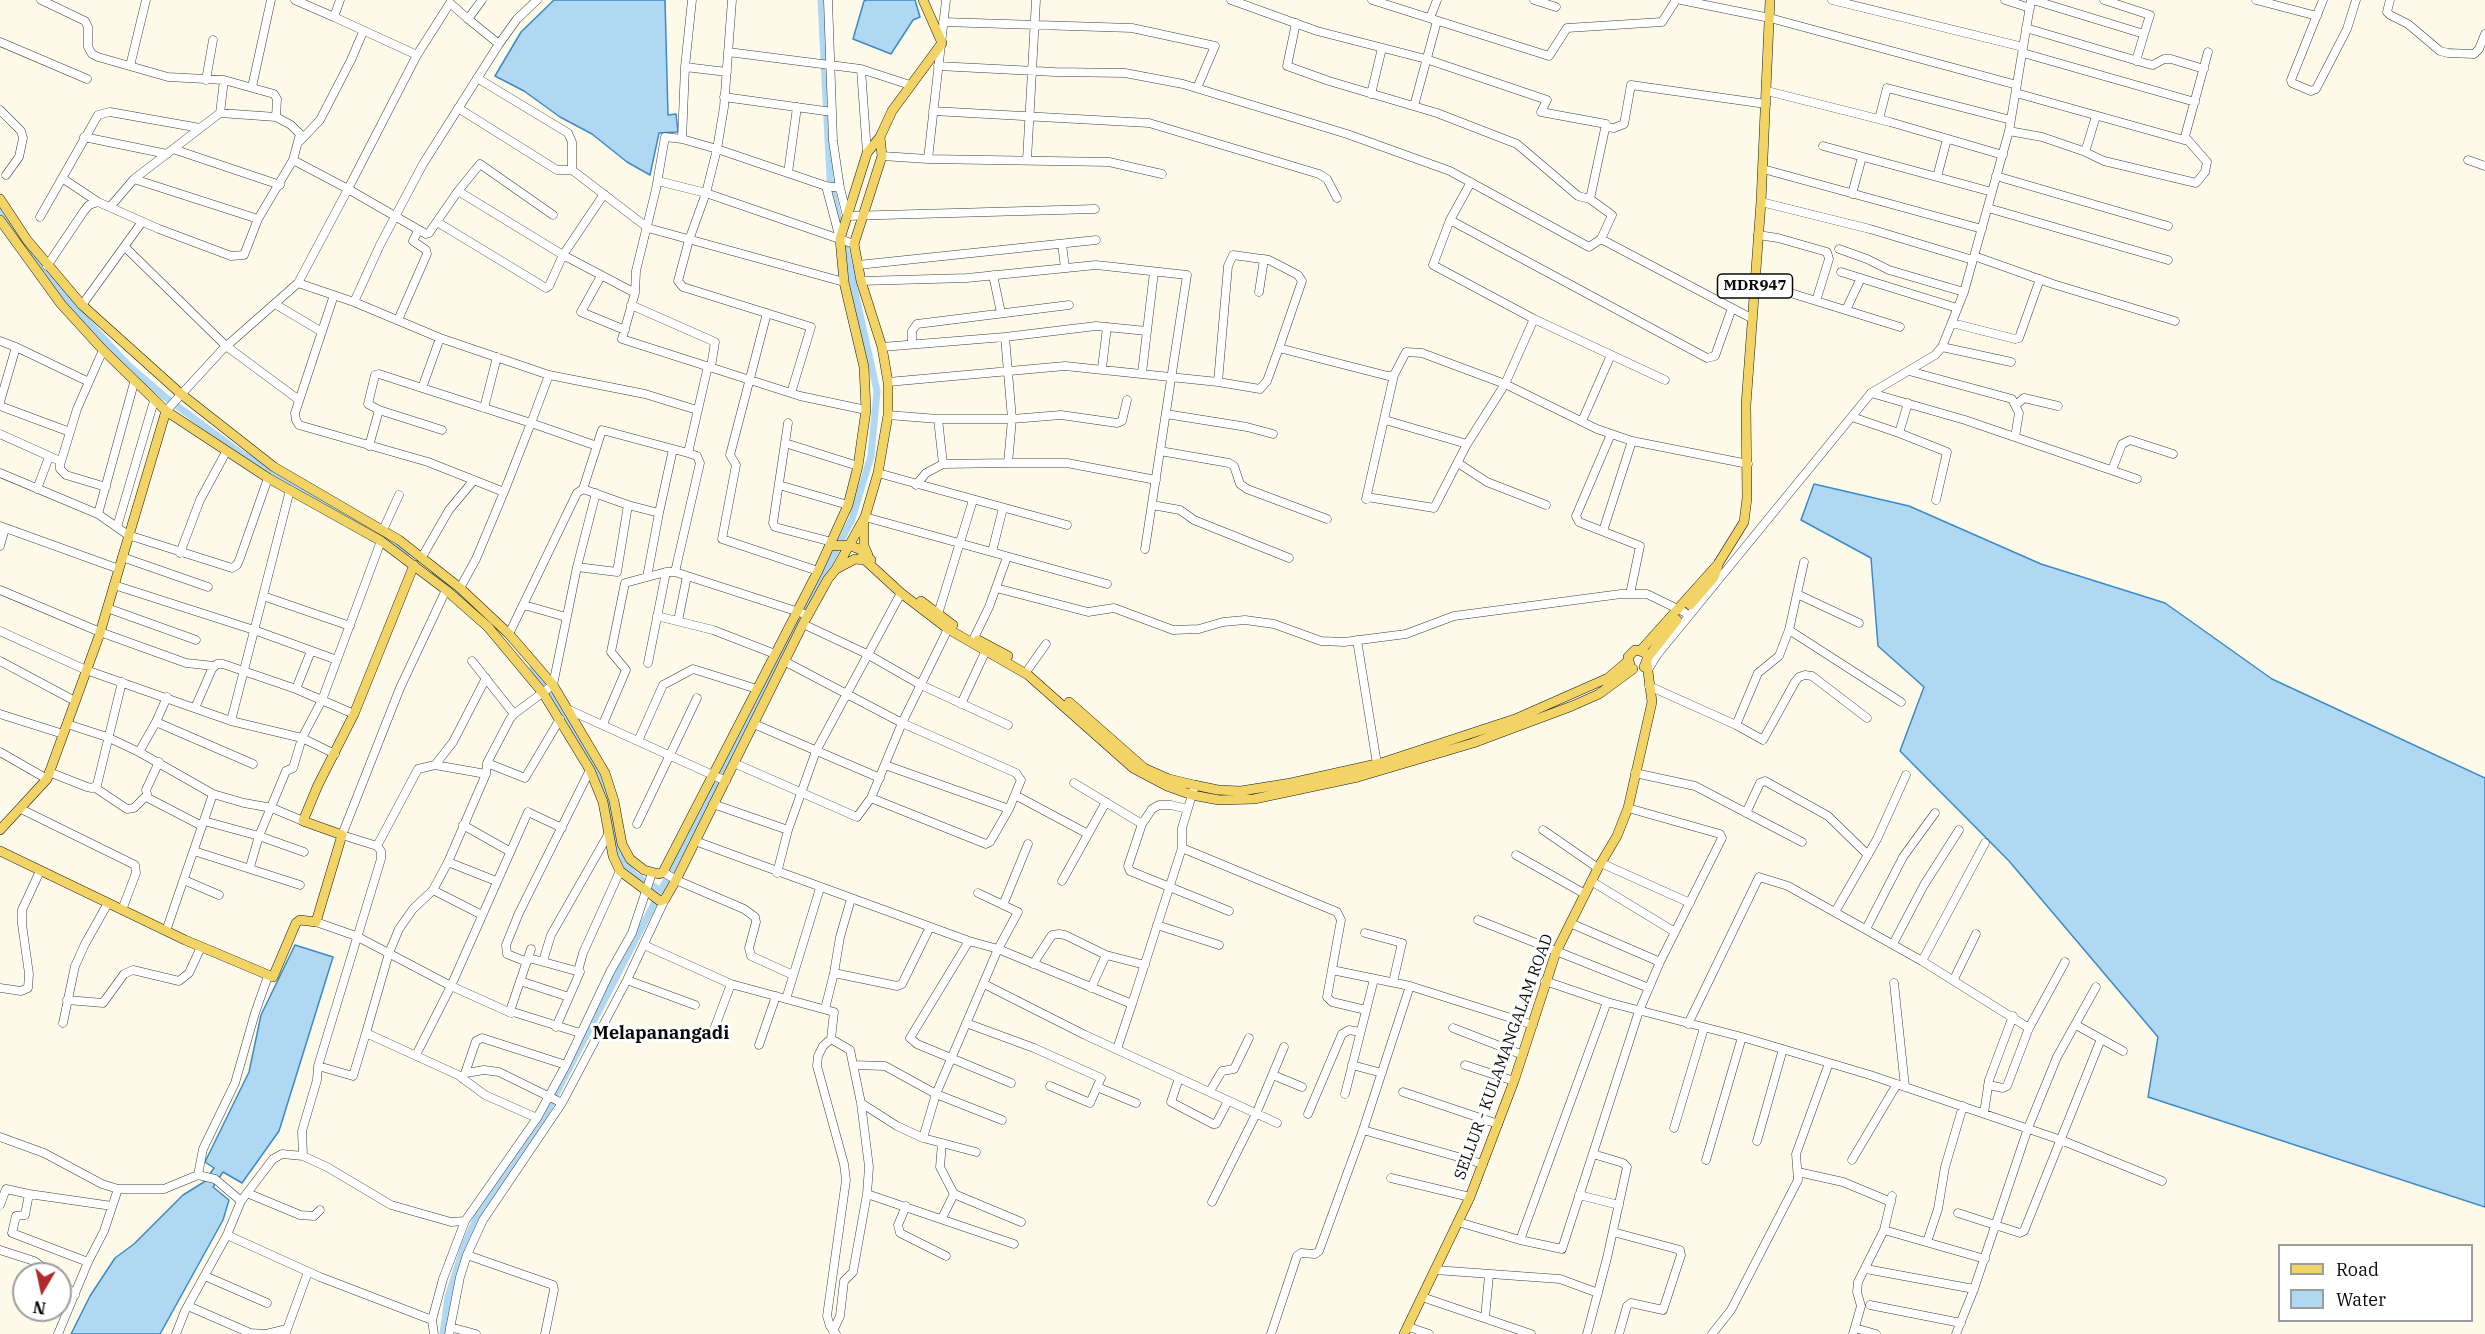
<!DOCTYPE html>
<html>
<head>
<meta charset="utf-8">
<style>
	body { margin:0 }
	#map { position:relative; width:2485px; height:1334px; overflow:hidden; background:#fefae9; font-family:"IBM Plex Serif",serif }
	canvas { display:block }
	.legend { position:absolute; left:2278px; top:1244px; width:195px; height:78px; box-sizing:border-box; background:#fff; border:2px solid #9d9d9d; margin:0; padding:8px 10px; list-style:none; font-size:18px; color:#0a0a0a }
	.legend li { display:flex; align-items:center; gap:12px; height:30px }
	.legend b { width:30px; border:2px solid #9d9d9d }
	.north { position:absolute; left:12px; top:1262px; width:60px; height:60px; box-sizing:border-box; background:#fff; border:2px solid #9d9d9d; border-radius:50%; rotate:189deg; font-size:16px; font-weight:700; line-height:24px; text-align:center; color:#0a0a0a }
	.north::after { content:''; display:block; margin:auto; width:21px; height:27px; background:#b22a2d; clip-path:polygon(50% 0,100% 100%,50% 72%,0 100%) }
</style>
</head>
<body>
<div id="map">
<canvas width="2485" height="1334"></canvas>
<ul class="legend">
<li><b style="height:8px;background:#f2d365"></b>Road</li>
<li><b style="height:16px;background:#b0d8f2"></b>Water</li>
</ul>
<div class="north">N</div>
</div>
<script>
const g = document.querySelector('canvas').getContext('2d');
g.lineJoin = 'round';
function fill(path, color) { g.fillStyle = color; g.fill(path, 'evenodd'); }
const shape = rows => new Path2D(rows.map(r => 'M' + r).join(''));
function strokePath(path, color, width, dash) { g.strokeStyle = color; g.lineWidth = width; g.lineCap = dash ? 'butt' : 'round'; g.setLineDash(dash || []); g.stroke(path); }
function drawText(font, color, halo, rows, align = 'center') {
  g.font = font + ' "IBM Plex Serif",serif'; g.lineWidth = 6; g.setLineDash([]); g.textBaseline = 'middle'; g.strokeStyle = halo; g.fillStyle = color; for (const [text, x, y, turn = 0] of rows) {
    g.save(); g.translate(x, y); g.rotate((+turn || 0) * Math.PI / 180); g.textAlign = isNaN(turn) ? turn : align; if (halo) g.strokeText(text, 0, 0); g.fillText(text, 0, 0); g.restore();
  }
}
const water = shape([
	[554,0,665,0,668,115,676,114,678,132,659,133,650,175,627,162,592,134,560,117,524,91,495,76,521,32,554,0],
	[867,0,915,0,920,17,913,20,891,54,853,39,864,1,867,0],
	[1814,484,1909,506,2041,564,2165,603,2272,679,2485,778,2485,1207,2148,1097,2158,1037,2009,861,1900,751,1924,687,1878,646,1871,558,1801,520,1814,484],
	[295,945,333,957,279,1131,242,1183,223,1172,213,1187,229,1200,223,1220,160,1334,71,1334,90,1296,115,1258,134,1244,183,1195,204,1182,214,1168,205,1162,249,1072,261,1015,295,945]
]);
const canal = shape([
	[821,0,830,178,840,227],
	[0,211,29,252,72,305,129,366,165,397,242,454,315,498,365,525],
	[388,538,408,552],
	[435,574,479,612],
	[533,668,551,692,603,781,616,843,623,863,636,876,660,890],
	[443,1334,448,1297,464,1246,477,1217,539,1127,852,519,871,456,877,391,845,247]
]);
const minor = shape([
	[41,0,85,21,88,27,88,47,92,54,98,57,168,77,224,80,274,94,277,99,276,117,291,125,300,134,293,160,348,189,298,283],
	[295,0,334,17],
	[340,0,334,17,417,55],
	[482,0,468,19,499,44],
	[732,0,724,107,717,149,826,186,840,188],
	[828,0,833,141,840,188,847,216,1095,209],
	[1231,0,1317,31,1426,59,1547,100,1541,112,1606,124,1590,199,1612,215,1601,239],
	[1372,0,1549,56,1567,28,1662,22,1676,0],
	[1534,0,1556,7],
	[1681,0,1770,18,2017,85],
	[1832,0,2023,47],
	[2005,0,2030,8],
	[2033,0,2144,34,2136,61],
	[2104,0,2150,15,2144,34],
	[2256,0,2317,16],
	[2323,0,2291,80,2292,83,2311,91,2316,89,2347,29,2356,0],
	[2390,0,2387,12,2390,15,2408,24,2440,51,2448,53,2474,54,2479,49,2485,34],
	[1430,18,1437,0],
	[468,19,450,3,417,55,348,189,426,234,429,233,458,191,480,164,553,215],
	[943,22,1132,28,1215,46,1197,88],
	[1296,23,1287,66,1329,81,1437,113,1517,144,1578,196,1590,199],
	[2026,28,2148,64,2153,65,2164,59,2171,59,2204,69],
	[0,42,87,79],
	[728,52,861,69,910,85],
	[2023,53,2195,102],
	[130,66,146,0],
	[938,66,1055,72,1125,73,1183,84,1347,134,1450,171,1589,247,1601,239,1751,318],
	[685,67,727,72],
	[861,69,867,153],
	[477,78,568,133,572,142,572,170],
	[206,80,213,40],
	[224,80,220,113,134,179,258,219],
	[252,87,271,0],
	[1767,91,1890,122,2003,155],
	[2016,93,2184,140,2208,52],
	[1371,94,1382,48],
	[724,97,832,112],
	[1414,106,1437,21],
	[458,108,557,170,572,170,648,228,844,282],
	[0,110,21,131,23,138,19,157,6,175],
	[933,111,1149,123,1319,174,1327,179,1337,198],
	[220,113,276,117],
	[1879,119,1887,88,2011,120],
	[1606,127,1614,128,1624,124,1631,85,1766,104],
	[2009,131,2042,137,2083,151,2086,149,2096,116],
	[84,137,167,154],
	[682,139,685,67,692,0],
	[300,141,320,120,351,60,363,32],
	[1823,146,1992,192],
	[173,149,280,185],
	[2083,151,2104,161,2196,183,2205,172,2207,162,2186,138],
	[882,156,928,159,946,0],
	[928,159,1109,162,1162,174],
	[1027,160,1036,0],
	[2468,160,2485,166],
	[1763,169,1982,229],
	[788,173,797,107],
	[1996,176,2168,226],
	[1937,177,1947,139],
	[62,178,98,202],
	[658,181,706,193,854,244],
	[1471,182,1450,220,1433,265,1534,319,1665,380],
	[826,186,840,239],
	[458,191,563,255,635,293],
	[1852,194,1862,157],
	[1761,202,1870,229,1973,260],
	[110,207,134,179],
	[1988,208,2168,260],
	[40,217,98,115,110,112,200,128],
	[1450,220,1707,358,1715,356,1732,308],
	[437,222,546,288,549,286,563,255,604,194],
	[1758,235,1778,238,1827,252,1829,259,1816,301],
	[1062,244,1065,268],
	[125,247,226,346,299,400],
	[1839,249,1867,259,1889,270,1964,292],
	[1974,256,2053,284,2175,321],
	[858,265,1096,240],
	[47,266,84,211,89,205,98,202,159,229,231,256,244,255,258,219,293,160],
	[1841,272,1957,308],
	[993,275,1001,313],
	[601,276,581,312,625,330],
	[861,281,967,278,1096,265,1187,275,1145,549],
	[1755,282,1900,327],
	[1259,292,1264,259],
	[334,295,295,413,296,420,299,425,428,462,504,492,531,423,422,388,440,338,354,302],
	[275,304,322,332],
	[82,305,142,222],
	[631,305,715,342,711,367],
	[1846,310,1861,278],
	[767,313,730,455,736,465,722,539,818,571],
	[398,320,427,254,426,250,413,241,418,231],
	[1952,323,2015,339,2019,338,2040,279],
	[1005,337,1096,326,1147,331],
	[440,338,549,375,645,394,697,410],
	[0,341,16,347,0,402],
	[912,344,912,331,917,324,1069,305],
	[16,347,89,382],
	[882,347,1005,337,1012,419,1008,463,1067,463,1156,480],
	[1942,347,2011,362],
	[103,350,77,409,60,465,60,469,66,475,106,487],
	[1102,368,1107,327],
	[1909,371,2012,399,2019,413,2015,437],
	[1142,373,1154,272],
	[549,375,531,423,597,446],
	[888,382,1065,366,1218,382,1260,389,1267,381,1279,348,1388,376,1394,375,1406,352,1422,353,1505,384,1534,319],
	[1218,382,1228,266,1233,255,1269,260,1298,275,1302,281,1279,348],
	[791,393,811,327,683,287,678,281,689,240,706,193,717,149,682,139,665,137,656,189,636,271,635,293,622,339,800,396,866,410],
	[1871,393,1965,420,2137,479],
	[2016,405,2024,398,2058,406],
	[0,406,70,432],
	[484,408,497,357],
	[379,410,442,430],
	[166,411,222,350,298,283,354,302,380,245,423,164,499,44,517,19,537,0],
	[1166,414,1247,427,1273,434],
	[888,415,938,419,1012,419,1061,415,1117,423,1122,421,1127,400],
	[1852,417,1899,433,1947,452,1936,500],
	[938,419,943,464,1008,463],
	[1385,420,1467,444],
	[1582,421,1611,355],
	[788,423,773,523,775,527,832,542],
	[1899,433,1908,403],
	[0,434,60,461],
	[1611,434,1576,516,1579,522,1640,546,1630,594],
	[785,443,858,466],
	[369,446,379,410,368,404,375,375,379,374,422,388],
	[1160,451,1229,463,1234,466,1240,484,1247,489,1327,519],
	[1458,463,1487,482,1546,505],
	[2112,470,2122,444,2130,440,2173,454],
	[0,473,98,514,134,383],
	[878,473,1067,525],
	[779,485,848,505],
	[916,485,926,473,943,464],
	[37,489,49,457],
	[583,489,602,430,688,453,708,366],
	[1367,497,1434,508,1467,444,1505,384,1597,429,1632,441,1748,464],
	[1366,499,1394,375],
	[1152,505,1180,510,1194,520,1289,558],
	[98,514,128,535,232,568,237,565,240,558,268,478],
	[865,517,1107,584],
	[0,526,119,569],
	[117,527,154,401],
	[383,530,399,495],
	[1603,531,1632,441],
	[0,546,5,528],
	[992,552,1003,508],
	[180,553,200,500,226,452],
	[122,557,208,587],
	[422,557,449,510,474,480],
	[577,567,596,493],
	[675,572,700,463,697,456,688,453],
	[647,577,659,513],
	[114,585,254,630,337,660],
	[460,588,476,559,504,492],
	[996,588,1088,612,1114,608,1173,630,1199,629,1223,622,1245,620,1274,624,1321,641,1344,642,1406,634,1454,616,1621,594,1647,594,1684,612],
	[0,590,100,632,186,663,214,666],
	[1797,594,1859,623],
	[263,596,350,626],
	[524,605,566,617],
	[107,608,196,640],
	[938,614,973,500],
	[657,616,713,630,775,654],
	[678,621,687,576],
	[803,624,867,654,921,685,1008,725],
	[1789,630,1901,702],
	[0,631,86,670,231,721,302,738,335,754],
	[509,634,577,493,583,489,628,505,659,513,673,449],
	[974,638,989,607,1007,557],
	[1357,640,1377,764],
	[0,661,75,701],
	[472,661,514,714],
	[784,661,902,723,1016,773,1021,780,1009,809,990,842,986,844,871,798],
	[648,663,666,572],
	[1029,668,1046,644],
	[1648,670,1657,655,1871,393,1935,355,1942,347,1964,292,2009,131,2031,0],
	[1649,686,1736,725,1758,673,1779,656,1789,630,1804,562],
	[296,689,311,651],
	[167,697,156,722,253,764],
	[961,704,988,646],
	[195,708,212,669,217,664,223,664,296,689,354,714],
	[567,709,726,781],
	[0,714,63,734],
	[231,721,290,490],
	[67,724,107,737,139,752,213,794,244,803,272,808,303,821],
	[603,724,626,670,611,652,625,583,666,572,675,572,808,615],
	[754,724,880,778],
	[1736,725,1763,740,1795,682,1799,677,1805,675,1812,676,1867,718],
	[638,741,663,685,693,669,757,689],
	[0,752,47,779],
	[139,752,156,722],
	[159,762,146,790,148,798,202,826],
	[487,763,525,778,560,719],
	[734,763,857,817,871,798,902,723,948,629],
	[435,765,453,742,486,678],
	[885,765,1009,809],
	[49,772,87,787,92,788,97,785,122,682],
	[1635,773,1695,786,1802,842],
	[1074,783,1142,824,1152,809,1159,805,1171,805,1187,809],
	[94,787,127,809,134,808,147,795],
	[1015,795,1088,834],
	[713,804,788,830],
	[21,809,135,865,136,873,122,910],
	[1746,813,1760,783,1765,781,1828,816,1868,855],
	[204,821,259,836,304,852],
	[637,824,697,698],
	[1142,824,1128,866,1130,871,1229,911],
	[463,825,509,851],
	[1543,830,1598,868],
	[695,841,969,941,998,949,1132,1004,1182,848,1182,828,1195,785],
	[377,846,418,769,435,765,486,774],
	[1182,848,1337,912,1341,920,1327,997,1332,1002,1366,1010],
	[194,851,300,885],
	[1516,855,1585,894],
	[448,862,496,881],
	[1601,863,1690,903],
	[250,867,259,836,286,771,293,768,302,738,322,700,381,541],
	[663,872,676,880,744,909,755,917,756,922,749,948,751,956,793,975],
	[777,873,788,830,816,751,901,593],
	[184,880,219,895],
	[1062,881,1106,802],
	[1591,881,1675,932],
	[433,890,448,862,486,774,487,763,510,719,514,714,553,685,577,567,617,572,628,505],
	[1003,905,1028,844],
	[1835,912,1877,839,1906,775],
	[1478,920,1649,988],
	[316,922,356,936,451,986,511,1013],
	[1570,923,1660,962],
	[1157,925,1219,945],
	[1866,929,1903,857,1935,813],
	[166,931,213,794],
	[1365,933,1402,943,1393,982],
	[969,941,910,1038,917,1044,1011,1083],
	[1893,944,1924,885,1959,830],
	[644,945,731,984,834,1012,831,1039,850,1050,861,1103,869,1167,867,1194,1014,1244],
	[531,949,510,1011,580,1033],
	[529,958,580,972,556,1027],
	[543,961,551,935,608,835],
	[1922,961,2029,1028],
	[527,962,507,954,506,945,519,913,590,770],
	[1033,964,1052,935,1059,934,1065,935,1106,955,1145,965],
	[1332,970,1410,986],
	[578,971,583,953,620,871],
	[834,973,897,986,902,984,930,927],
	[1954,979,1976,934],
	[627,980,695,1005],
	[520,981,569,997],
	[1545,981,1607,1002,1742,1037,1870,1075,2061,1140,2162,1181],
	[1894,983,1905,1087],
	[984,984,1085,1035,1277,1123],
	[0,988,21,991,28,988,29,974,22,924,22,910,40,871],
	[1091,988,1106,955],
	[786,999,820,888],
	[67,1000,103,1003,124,974,133,970,179,981,189,973,201,947],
	[825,1009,834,973,840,937,851,899],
	[63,1023,75,966,85,944,108,903],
	[966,1023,1034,1048,1101,1078,1090,1103,1050,1086],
	[1688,1024,1759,877,1788,886,1922,961,1985,843],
	[2076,1025,2123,1051],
	[1453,1028,1523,1055],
	[713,1032,731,984],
	[366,1033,389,953,399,929,413,909,433,890,482,915],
	[831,1039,823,1046,818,1056,817,1066,844,1164,846,1180,827,1316,830,1326,836,1334],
	[759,1045,776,996],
	[1117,1049,1132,1004],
	[416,1055,451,986,528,812,562,828],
	[853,1065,885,1066,936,1094,1002,1120],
	[1352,1065,1382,1073],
	[1465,1065,1514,1081],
	[318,1066,353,1076,366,1033,458,1075,485,1095,537,1118],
	[466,1073,484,1070,499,1072,562,1103],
	[1273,1075,1302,1087],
	[1179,1078,1171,1102,1213,1124,1216,1124,1228,1101],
	[463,1079,476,1041,482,1038,566,1065],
	[1988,1085,2003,1088,2007,1086,2029,1028,2065,962],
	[1097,1087,1136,1103],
	[1210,1091,1222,1071,1234,1069,1249,1038],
	[1403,1092,1498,1124],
	[1345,1094,1374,979],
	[861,1103,897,1126,923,1138],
	[1984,1113,1989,1080,2013,1016],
	[1308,1114,1342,1034,1349,1030,1360,1032],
	[1674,1128,1704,1028],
	[0,1137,44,1153,102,1184,118,1189,164,1189,198,1175,215,1179,241,1201],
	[1757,1141,1783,1049],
	[942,1143,940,1167,954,1194],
	[976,1152,923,1138,936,1094,998,949,1018,912,978,893],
	[303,1156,302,1131,317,1080,318,1066,381,859,381,851,377,846,342,835,400,688,446,590],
	[1706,1160,1742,1037],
	[1852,1160,1897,1084],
	[1483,1164,1363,1130,1410,986,1533,1025],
	[1798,1172,1843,1182,1891,1202],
	[198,1175,203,1149,235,1083,255,1013,268,976],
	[1391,1178,1470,1197],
	[247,1193,300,1215,314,1216,320,1210],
	[1579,1195,1619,1205],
	[1212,1202,1256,1114,1284,1047],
	[0,1205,6,1189,29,1194],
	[112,1206,29,1194,25,1215,16,1216,12,1233,88,1262,104,1231,118,1189],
	[906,1206,898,1225,900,1233,946,1256],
	[1958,1213,2020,1233,2024,1231,2101,1039],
	[942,1218,954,1194,1021,1222],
	[1458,1222,1520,1240,1607,1002],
	[1884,1230,1892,1196],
	[1613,1232,1680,1250,1681,1255,1663,1310,1631,1303,1627,1306,1619,1334],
	[227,1235,320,1277,432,1320],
	[1520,1240,1562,1249,1639,1011,1660,962,1722,838,1720,834,1628,808],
	[1927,1242,1938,1209,1945,1167,1963,1106],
	[0,1250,34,1261,52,1274],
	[467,1255,553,1285,554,1290,545,1334],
	[1866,1269,1974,1289],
	[1435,1270,1560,1279,1598,1293],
	[205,1276,267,1303],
	[60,1281,75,1295],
	[1422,1297,1531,1334],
	[1870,1305,1961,1323],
	[188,1306,250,1333,266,1334,287,1329],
	[1485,1318,1489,1275],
	[450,1327,476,1334],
	[1409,1327,1429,1334],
	[1855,1328,1876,1334],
	[833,1331,840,1316,844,1281,853,1272,867,1194],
	[286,1332,308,1272],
	[58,1334,88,1262],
	[176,1334,185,1311,227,1235,241,1201,273,1159,282,1154,303,1156,327,1167,391,1205,451,1222,465,1221,537,1118,566,1065,610,972,632,933,652,873],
	[434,1334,432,1320,443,1279,465,1221],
	[449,1334,460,1277,467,1255,483,1220,562,1103,627,980,665,899],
	[1271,1334,1297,1256,1301,1253,1315,1254,1319,1251,1363,1130],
	[1587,1334,1607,1258,1627,1167,1623,1163,1593,1154],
	[1712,1334,1731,1310,1798,1180,1796,1154,1829,1063],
	[1853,1334,1861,1306,1857,1292,1858,1282,1884,1230,1985,1259],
	[1956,1334,1974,1289,2028,1128,2057,1057,2096,987]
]);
const major = shape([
	[0,199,27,240,82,305,181,394,274,467,399,540,460,588,509,634,553,685,605,773,614,801,622,844,630,859,644,870,659,874,663,872,818,571,848,505,858,466,866,410,864,367,844,282,840,239,867,153,880,137,892,111,942,43,923,0],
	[0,220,61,304,103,350,166,411,268,478,381,541,446,590,488,627,543,693,590,770,603,802,613,856,620,871,660,901,665,899,676,880,803,624,828,579,836,569,855,559,865,560,901,593,948,629,1028,675,1133,768,1167,786,1192,795,1219,800,1254,799,1358,777,1473,743,1572,706,1599,694,1633,669],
	[864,521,864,546,868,555],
	[831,546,848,545,859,549,871,560],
	[836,569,865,517,878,473,888,415,888,382,882,347,861,281,854,244,882,156,880,137],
	[921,601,953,625],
	[1690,605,1714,577,1718,566],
	[978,640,1008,656],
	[1641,650,1718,564,1744,522,1747,498,1746,405,1761,202,1770,0],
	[1630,665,1628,657,1635,650,1644,652,1648,657],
	[1644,667,1648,657,1677,620],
	[1069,702,1144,768,1169,779,1194,785,1218,790,1241,791,1291,783,1381,763,1515,719,1608,678,1628,661],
	[0,830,47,779,99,636,166,411],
	[0,851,185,940,273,977,296,923,300,920,316,922,342,835,303,821,318,785,354,714,414,565],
	[1404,1334,1470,1197,1514,1081,1556,952,1598,868,1617,836,1628,808,1652,702,1647,664]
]);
const shields = [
	[1755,286,75]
];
const shieldNames = [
	["MDR947",1755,286]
];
const streetNames = [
	["SELLUR - KULAMANGALAM ROAD",1504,1057,-70]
];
const neighbourhoodNames = [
	["Melapanangadi",661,1034]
];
fill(water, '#b0d8f2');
strokePath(water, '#3b8bc6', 1.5);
strokePath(canal, '#b0d8f2', 7);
strokePath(minor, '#3d3d3d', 9);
strokePath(major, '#1b1b1b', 10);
strokePath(minor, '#fff', 8);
strokePath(major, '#f2d365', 9);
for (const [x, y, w] of shields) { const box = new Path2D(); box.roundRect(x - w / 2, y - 12, w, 24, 4.5); g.fillStyle = '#fff'; g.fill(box); strokePath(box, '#0a0a0a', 1.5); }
drawText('bold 15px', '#0a0a0a', null, shieldNames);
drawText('16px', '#0a0a0a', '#fff', streetNames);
drawText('bold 18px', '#0a0a0a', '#fff', neighbourhoodNames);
</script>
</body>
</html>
